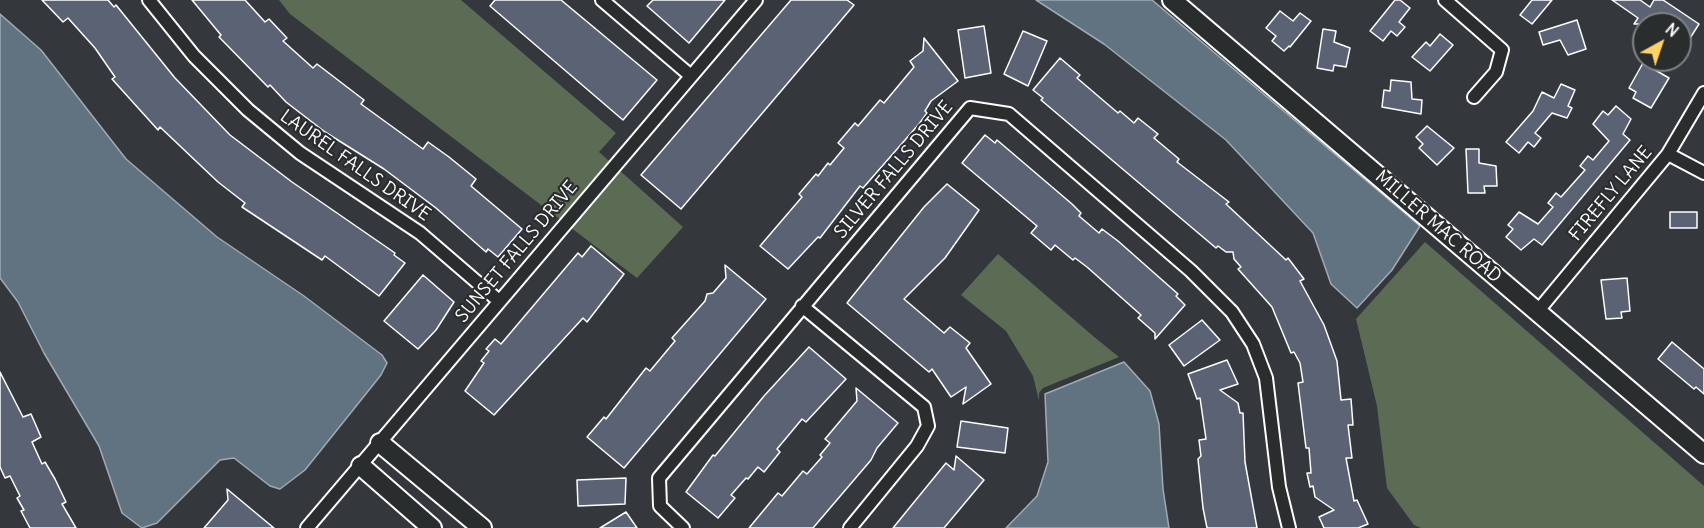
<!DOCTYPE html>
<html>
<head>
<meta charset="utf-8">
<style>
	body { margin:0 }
	#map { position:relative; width:1704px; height:528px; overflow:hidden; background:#34383c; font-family:Delius,sans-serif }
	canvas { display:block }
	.north { position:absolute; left:1632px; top:12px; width:60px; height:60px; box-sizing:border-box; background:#2a2d2e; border:2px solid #7f8182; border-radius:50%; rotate:40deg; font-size:16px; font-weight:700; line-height:24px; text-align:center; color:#fff }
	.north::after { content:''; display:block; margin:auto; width:21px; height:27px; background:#ffd166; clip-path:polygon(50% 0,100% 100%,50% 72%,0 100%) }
</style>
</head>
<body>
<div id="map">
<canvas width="1704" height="528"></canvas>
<div class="north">N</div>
</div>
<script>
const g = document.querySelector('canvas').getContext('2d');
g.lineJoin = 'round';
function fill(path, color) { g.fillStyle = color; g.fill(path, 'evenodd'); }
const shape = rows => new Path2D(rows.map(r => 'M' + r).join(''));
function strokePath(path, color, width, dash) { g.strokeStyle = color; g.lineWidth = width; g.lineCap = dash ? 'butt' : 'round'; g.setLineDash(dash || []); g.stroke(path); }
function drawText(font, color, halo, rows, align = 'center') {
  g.font = font + ' Delius,sans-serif'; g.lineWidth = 4.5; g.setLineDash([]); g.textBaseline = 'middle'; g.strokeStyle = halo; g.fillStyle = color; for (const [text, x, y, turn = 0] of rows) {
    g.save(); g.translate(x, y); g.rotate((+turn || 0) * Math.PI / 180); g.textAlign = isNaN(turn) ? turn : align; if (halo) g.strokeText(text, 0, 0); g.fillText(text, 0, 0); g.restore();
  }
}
const green = shape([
	[279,0,461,0,616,133,599,152,683,227,637,278,290,14],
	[1425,242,1704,486,1704,528,1421,528,1414,525,1387,488,1377,406,1356,319],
	[998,254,1093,336,1119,357,1043,388,1039,393,1039,401,1033,376,1006,331,961,295]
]);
const water = shape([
	[1036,0,1152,0,1420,226,1392,270,1357,308,1331,284,1313,233,1226,140,1104,44,1036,0],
	[0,14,41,50,126,159,217,237,304,296,382,355,387,363,381,375,305,470,280,489,270,486,234,458,220,460,157,523,142,528,122,513,99,446,44,353,18,302,0,278,0,14],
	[1124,362,1150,391,1159,424,1163,489,1169,528,1006,528,1037,496,1048,462,1045,394,1124,362]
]);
const building = shape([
	[42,0,108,0,114,7,116,5,175,78,230,135,292,182,395,253,394,255,405,263,379,296,325,256,322,260,242,207,245,203,218,182,160,127,158,130,112,79,115,77,95,48,68,18,63,22,42,0],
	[192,0,245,0,265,22,269,19,287,38,283,41,313,68,317,64,364,100,361,104,423,149,428,142,449,157,476,179,471,186,522,229,498,257,488,249,486,252,436,208,384,169,325,132,286,102,270,85,268,87,219,37,221,35,192,0],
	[495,0,561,0,657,80,623,120,490,6,495,0],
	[653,0,725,0,689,43,647,6,653,0],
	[791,0,847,0,854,5,681,209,641,175,791,0],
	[1395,0,1400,0,1410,8,1399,22,1405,27,1397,36,1391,31,1383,41,1370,31,1395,0],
	[1532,0,1552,0,1532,24,1520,15,1532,0],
	[1612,0,1640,0,1650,7,1654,0,1663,0,1699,24,1680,54,1680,24,1634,24,1638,18,1612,0],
	[1280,11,1293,21,1300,13,1311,21,1290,47,1289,46,1284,51,1272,41,1276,36,1266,28,1280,11],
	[1577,20,1586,49,1568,55,1560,40,1543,45,1539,32,1577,20],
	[984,26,991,73,965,78,958,30,984,26],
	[1323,29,1336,31,1334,42,1350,48,1346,67,1334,65,1333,71,1317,68,1323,29],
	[1023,31,1047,41,1028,86,1004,74,1023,31],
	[1440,34,1453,45,1430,71,1412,57,1426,42,1430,46,1440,34],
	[924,38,958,81,931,101,925,111,927,113,919,124,863,188,860,186,820,238,818,237,788,269,760,246,802,197,799,194,816,174,818,176,828,163,830,165,844,148,838,143,855,123,858,126,880,100,884,103,914,67,910,61,923,51,924,38],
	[1060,58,1080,75,1077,78,1118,113,1120,111,1134,123,1138,118,1158,134,1154,138,1179,159,1177,162,1229,202,1226,204,1286,260,1288,258,1304,279,1300,281,1324,325,1337,361,1341,400,1351,399,1353,425,1348,425,1352,458,1346,458,1354,501,1357,500,1368,524,1358,528,1324,528,1319,517,1334,510,1315,497,1313,486,1310,487,1307,473,1311,473,1309,448,1306,448,1298,383,1303,382,1300,363,1294,352,1291,353,1272,307,1238,269,1241,267,1234,259,1233,252,1226,252,1218,246,1216,248,1041,100,1043,98,1033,90,1060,58],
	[1643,63,1669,78,1651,108,1633,98,1636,92,1629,88,1643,63],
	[1391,80,1411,82,1412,99,1422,100,1421,114,1382,107,1384,90,1390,91,1391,80],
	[1561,84,1575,90,1568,106,1572,108,1567,118,1552,113,1535,133,1541,138,1534,147,1528,142,1519,153,1506,142,1533,111,1542,92,1554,98,1561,84],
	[1616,106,1631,119,1623,134,1630,140,1542,245,1534,239,1521,250,1506,237,1513,229,1508,225,1519,212,1538,224,1553,207,1548,203,1556,193,1561,197,1585,170,1580,166,1588,156,1593,160,1609,141,1593,124,1603,111,1608,115,1616,106],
	[1427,126,1454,148,1437,165,1419,148,1423,144,1416,137,1427,126],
	[985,135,995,143,997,140,1072,204,1081,213,1079,216,1099,233,1102,229,1118,241,1178,294,1176,296,1185,305,1155,339,1155,333,1138,318,1141,315,1087,267,1075,258,1073,260,1055,245,1051,250,1031,233,1037,226,962,163,985,135],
	[1466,149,1479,149,1479,163,1496,166,1497,186,1484,186,1485,193,1468,193,1466,149],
	[947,184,979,210,945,258,904,299,944,333,950,327,970,343,966,348,991,384,963,404,966,387,951,397,932,369,929,372,847,303,924,207,947,184],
	[1670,212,1697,212,1697,228,1670,228,1670,212],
	[591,246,624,274,587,322,583,318,494,415,465,391,484,363,481,361,489,351,486,349,495,339,501,344,578,253,582,257,591,246],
	[725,265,766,299,624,468,587,437,604,417,606,419,646,368,650,371,675,341,672,338,705,301,707,294,713,293,726,278,725,265],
	[423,275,454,302,436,330,418,349,384,321,423,275],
	[1627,278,1630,311,1621,312,1622,318,1606,319,1601,280,1627,278],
	[1202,320,1220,340,1184,366,1169,345,1202,320],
	[1672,342,1704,369,1704,394,1696,387,1694,389,1658,359,1672,342],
	[809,347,846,379,806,422,802,419,777,449,780,452,764,472,758,467,748,479,746,478,731,495,735,498,718,518,686,492,713,455,715,456,764,396,809,347],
	[1227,360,1238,384,1220,390,1238,403,1240,413,1243,413,1245,462,1257,528,1207,528,1203,508,1198,459,1201,456,1199,440,1206,439,1200,398,1197,399,1188,374,1227,360],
	[0,372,23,417,31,414,41,437,32,442,42,464,45,462,55,479,66,502,62,504,76,528,30,528,21,511,24,510,17,498,20,496,10,476,5,478,0,467,0,372],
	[856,388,898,423,877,448,871,460,813,528,749,528,778,493,782,496,803,471,807,474,822,457,820,455,830,443,825,439,857,401,856,388],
	[961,421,1008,428,1005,453,957,447,961,421],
	[956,456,984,480,944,528,893,528,946,463,954,470,956,456],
	[626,478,625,504,578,506,577,480,626,478],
	[227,489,274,528,204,528,228,500,227,489],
	[626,512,637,528,600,528,626,512]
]);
const street = shape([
	[149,0,194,56,248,110,300,153,420,233,499,301],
	[602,0,691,76],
	[1445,0,1502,50,1496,72,1474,97],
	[1668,154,1704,173],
	[802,306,924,407,928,426,917,446,850,528],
	[1537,312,1668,154,1704,93],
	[307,528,756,0],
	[683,528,660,506,659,478,970,108,1009,114,1191,271,1232,312,1253,344,1266,378,1279,487,1289,528]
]);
const secondary = shape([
	[1172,0,1704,454],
	[380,443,482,528],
	[361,466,432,528]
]);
const streetNames = [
	["LAUREL FALLS DRIVE",355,166,35],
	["SILVER FALLS DRIVE",894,170,-50],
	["FIREFLY LANE",1611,194,-50],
	["MILLER MAC ROAD",1438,227,41],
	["SUNSET FALLS DRIVE",517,252,-50]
];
fill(green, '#5c6c54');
fill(water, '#617380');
strokePath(water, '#a0abb3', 1.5);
fill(building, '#5b6274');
strokePath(building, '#fff', 1.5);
strokePath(street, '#fff', 16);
strokePath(secondary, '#fff', 22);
strokePath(street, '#2a2d2e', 12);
strokePath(secondary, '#2a2d2e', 18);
drawText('18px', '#fff', '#2a2d2e', streetNames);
</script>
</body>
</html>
